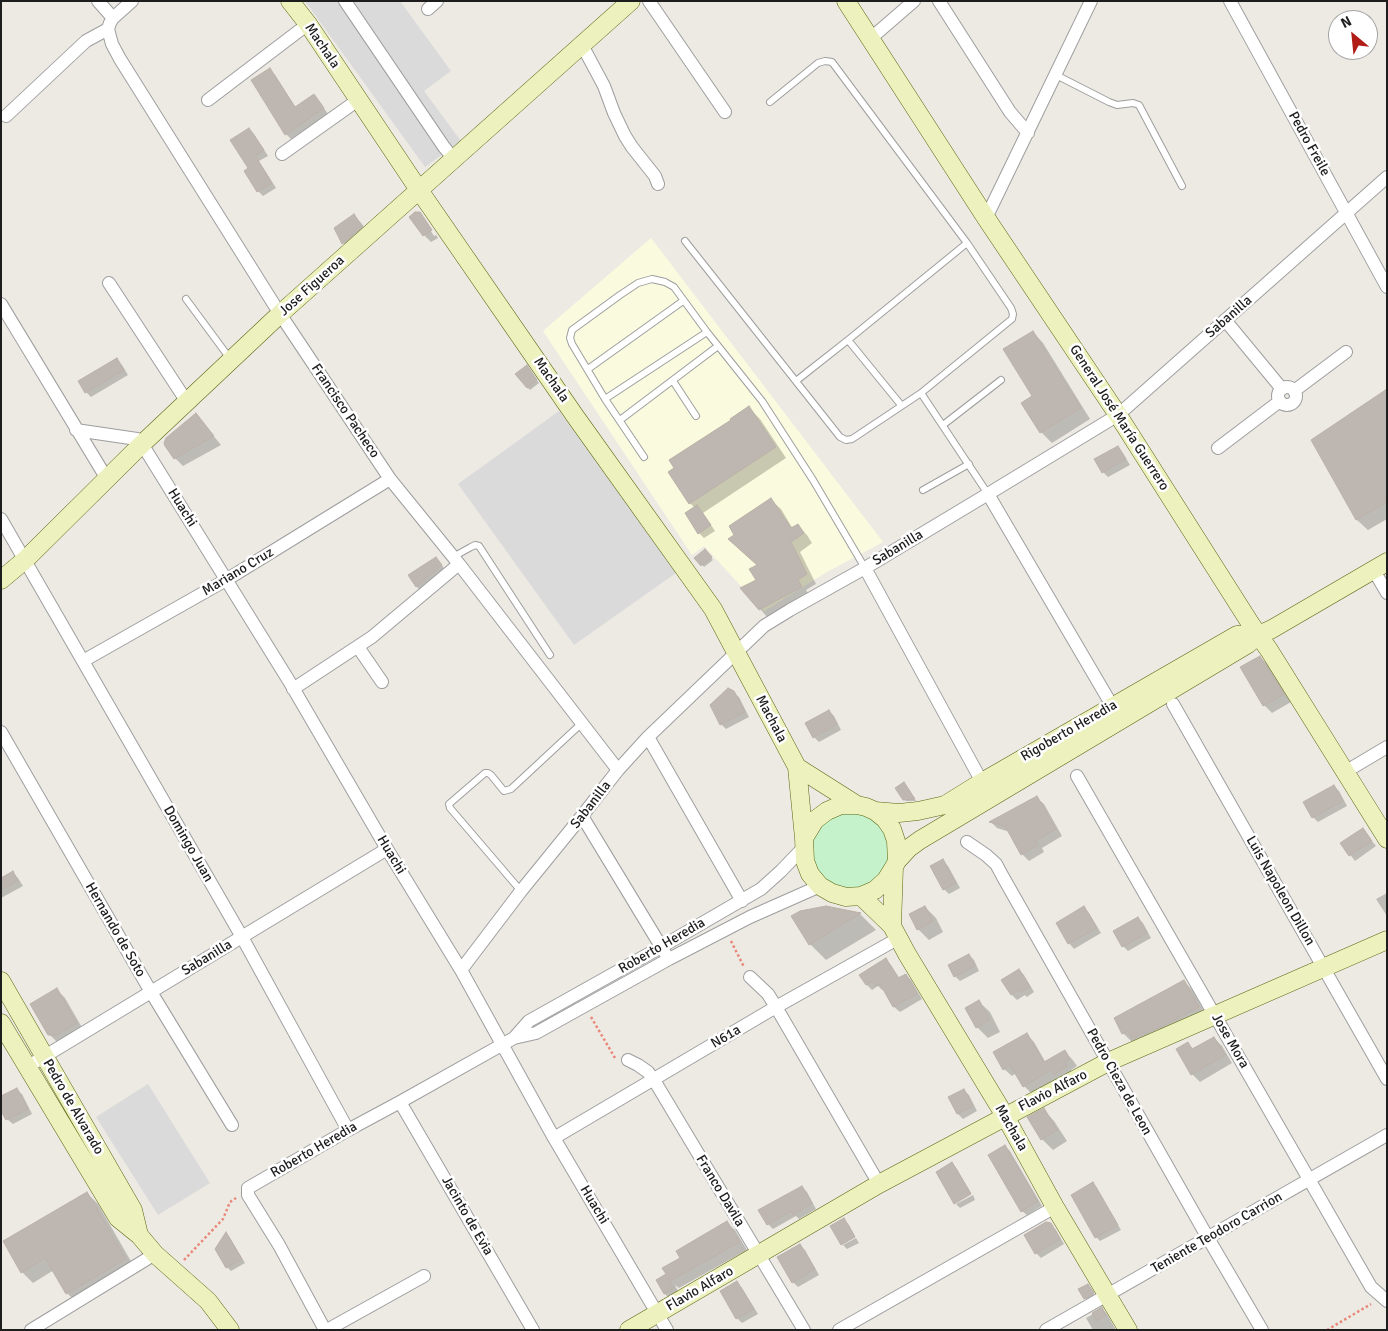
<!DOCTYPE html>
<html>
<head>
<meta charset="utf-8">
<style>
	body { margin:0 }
	#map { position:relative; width:1388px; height:1331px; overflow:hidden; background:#edeae4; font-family:Signika,sans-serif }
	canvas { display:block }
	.frame { position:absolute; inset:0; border:2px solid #1d1d1d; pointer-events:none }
	.north { position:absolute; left:1328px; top:10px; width:50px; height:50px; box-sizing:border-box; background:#fff; border:1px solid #a5a5a5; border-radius:50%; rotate:332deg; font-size:14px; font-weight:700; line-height:20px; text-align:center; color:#1d1d1d }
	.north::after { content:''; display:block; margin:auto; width:18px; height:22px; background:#b21c17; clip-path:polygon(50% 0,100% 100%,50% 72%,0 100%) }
</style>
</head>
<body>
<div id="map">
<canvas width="1388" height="1331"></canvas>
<div class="frame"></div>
<div class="north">N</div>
</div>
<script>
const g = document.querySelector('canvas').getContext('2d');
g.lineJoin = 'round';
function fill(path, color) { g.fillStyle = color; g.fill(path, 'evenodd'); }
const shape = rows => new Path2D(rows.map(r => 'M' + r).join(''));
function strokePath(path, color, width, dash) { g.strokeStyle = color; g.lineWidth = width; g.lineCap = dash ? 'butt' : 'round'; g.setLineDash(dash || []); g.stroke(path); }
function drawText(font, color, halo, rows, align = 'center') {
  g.font = font + ' Signika,sans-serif'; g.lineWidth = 5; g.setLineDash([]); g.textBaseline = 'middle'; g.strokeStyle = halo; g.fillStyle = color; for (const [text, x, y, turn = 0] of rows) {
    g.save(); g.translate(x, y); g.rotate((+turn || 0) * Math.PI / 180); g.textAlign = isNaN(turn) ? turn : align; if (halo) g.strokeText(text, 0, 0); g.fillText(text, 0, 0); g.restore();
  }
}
const residential = shape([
	[305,1,400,1,451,71,424,91,461,141,425,167],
	[559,411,676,573,574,645,458,484],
	[148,1084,210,1183,158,1215,96,1117]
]);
const education = shape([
	[651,238,883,542,827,572,764,611,704,546,692,555,543,331]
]);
const park = shape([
	[845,810,872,815,889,835,891,861,875,884,850,892,825,882,811,859,814,833,821,822]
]);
const shadow = shape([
	[270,70,275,75,296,108,319,101,328,114,291,139,286,134],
	[249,129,254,134,268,156,259,161,276,188,263,196,258,191,246,171,250,169],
	[354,216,362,224,369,235,351,251,343,243,335,228],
	[423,219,434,236,436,235,438,238,431,242,424,235],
	[1033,332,1043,343,1090,419,1052,443,1041,432,1023,403,1034,397],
	[116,360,122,365,128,375,91,397,86,392],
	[529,369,539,383,530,390,528,388],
	[1387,390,1387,519,1368,530,1357,520,1312,440],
	[749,408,760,419,786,458,703,513,715,531,704,538,699,533,695,508,690,503,670,472],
	[203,423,221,445,183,466,175,458,166,445],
	[1117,447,1122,452,1130,465,1108,477,1103,472,1096,460],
	[771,500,781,509,793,529,798,526,807,535,812,543,800,552,816,584,806,590,810,596,769,619,760,609,758,580,758,565],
	[705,550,713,560,704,567,696,558],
	[441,564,446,571,422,592,417,587,410,576],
	[1260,657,1268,665,1291,702,1272,713,1264,705],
	[733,692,739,697,749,717,726,729,721,724],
	[829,711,834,716,841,730,819,742,814,737],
	[906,786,916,801,906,801,904,799],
	[1334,786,1339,791,1347,806,1318,822,1313,817],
	[1037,798,1044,804,1062,836,1042,848,1044,852,1029,861,1022,854,1010,832,997,828,991,822],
	[1363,830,1376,846,1355,861,1342,844],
	[943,861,948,866,960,888,949,894,944,889],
	[13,873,18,878,23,886,1,898,1,879],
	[1387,893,1387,916,1376,899],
	[826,907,860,914,876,930,826,960,810,944],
	[925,907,936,918,943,932,929,940,918,929],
	[1084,908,1089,913,1101,933,1074,949,1069,943,1058,923],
	[1138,918,1143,923,1151,938,1128,951,1123,946],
	[969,955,974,960,979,971,960,981,955,976],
	[886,960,891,965,900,979,906,975,911,980,922,999,900,1012,894,1007,884,989,882,990,878,986,872,990,867,985,861,975],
	[1019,970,1024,975,1034,992,1027,997,1025,995,1017,1000,1012,995],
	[1184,981,1193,991,1207,1017,1133,1043,1123,1033,1115,1019],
	[57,990,65,998,84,1031,58,1043,49,1034],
	[979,1002,990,1012,1000,1032,988,1038,977,1027,967,1008],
	[1026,1034,1034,1042,1046,1063,1065,1052,1072,1059,1077,1066,1071,1070,1073,1074,1062,1081,1058,1078,1032,1094,1024,1086,1016,1073,1012,1076,1004,1069],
	[1214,1038,1222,1046,1232,1063,1200,1082,1192,1074,1188,1043,1194,1050],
	[16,1089,22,1094,32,1114,13,1124,7,1119,1,1108],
	[964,1090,969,1095,977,1111,963,1119,958,1114,950,1098],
	[1044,1110,1054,1121,1067,1141,1053,1150,1042,1139],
	[1005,1146,1010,1151,1042,1206,1027,1215,1022,1211],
	[952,1163,957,1169,971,1193,955,1202],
	[1093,1184,1097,1188,1121,1230,1100,1241,1096,1237],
	[802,1187,807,1192,816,1209,799,1219,796,1216,773,1229,768,1224],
	[87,1193,98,1204,136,1270,78,1304,67,1293,54,1270,33,1283,22,1272],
	[973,1195,975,1200,960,1208,956,1204],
	[844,1219,849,1225,855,1236,842,1243],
	[727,1223,735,1230,747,1250,679,1288,675,1285,681,1297,673,1302,665,1294,658,1280,668,1275,682,1259],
	[1051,1224,1056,1230,1064,1244,1041,1258,1036,1253],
	[227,1234,230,1238,245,1263,231,1271,227,1267],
	[856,1238,859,1243,847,1249,843,1245],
	[800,1245,805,1250,819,1275,798,1287,793,1282],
	[737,1283,742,1288,758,1314,742,1323,737,1318],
	[1090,1287,1095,1296,1087,1300,1085,1298],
	[1102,1309,1107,1314,1116,1330,1093,1330,1086,1318]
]);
const building = shape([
	[270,68,295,107,314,94,324,108,285,135,251,80,270,68],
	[249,128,264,150,255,156,272,183,257,192,244,171,248,168,230,140,249,128],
	[415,212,420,212,432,230,423,236,409,217,415,212],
	[354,214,362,226,342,244,334,228,354,214],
	[1033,331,1081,408,1040,433,1021,403,1032,396,1003,349,1033,331],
	[117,358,124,370,85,393,78,381,117,358],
	[527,365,537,380,527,388,515,374,527,365],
	[1387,389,1387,502,1356,520,1311,440,1387,389],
	[749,406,776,447,689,504,668,472,674,468,669,460,731,420,730,419,749,406],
	[196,413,214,436,174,459,165,446,164,443,166,438,196,413],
	[1118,446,1126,459,1102,473,1094,459,1118,446],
	[771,498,791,528,798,524,804,533,791,542,807,574,798,580,802,587,759,610,740,588,756,580,749,569,757,565,728,539,734,535,729,526,771,498],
	[697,505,711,525,698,534,685,513,697,505],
	[705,549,712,557,701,566,694,558,705,549],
	[436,557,442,565,416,587,408,575,436,557],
	[1260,656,1284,694,1263,706,1240,667,1260,656],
	[728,688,734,691,745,712,720,725,710,705,728,688],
	[829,710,837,724,813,738,805,723,829,710],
	[904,782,915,799,903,800,895,788,904,782],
	[1334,785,1343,801,1312,818,1303,802,1334,785],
	[1037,796,1056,829,1036,841,1038,845,1021,855,1005,826,989,822,1037,796],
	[1363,828,1372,841,1349,856,1340,843,1363,828],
	[943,859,956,883,943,890,930,866,943,859],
	[13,871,18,881,1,890,1,878,13,871],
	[826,906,861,913,809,945,791,916,800,911,826,906],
	[925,906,933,921,917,930,909,914,925,906],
	[1084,906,1097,928,1068,944,1056,923,1084,906],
	[1138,917,1147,933,1122,947,1113,931,1138,917],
	[969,954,975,966,954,977,948,965,969,954],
	[886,958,898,978,906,974,917,994,893,1007,880,984,876,986,873,981,866,985,859,975,886,958],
	[1019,969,1030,987,1021,992,1019,990,1011,995,1001,980,1019,969],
	[1184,980,1199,1007,1165,1025,1144,1034,1143,1033,1132,1039,1128,1031,1122,1034,1114,1018,1184,980],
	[57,988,77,1023,57,1035,48,1035,30,1004,57,988],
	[979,1000,990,1020,976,1028,965,1008,979,1000],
	[1027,1033,1044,1062,1065,1050,1070,1059,1065,1062,1067,1066,1054,1075,1051,1070,1023,1087,1010,1065,1003,1070,993,1052,1027,1033],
	[1214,1037,1225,1055,1191,1075,1176,1049,1188,1042,1192,1049,1214,1037],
	[17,1088,28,1109,6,1120,1,1111,1,1096,17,1088],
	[964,1089,973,1106,957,1114,948,1097,964,1089],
	[1044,1108,1057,1130,1041,1140,1027,1117,1044,1108],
	[1005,1145,1038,1201,1021,1212,988,1155,1005,1145],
	[952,1162,971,1194,954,1204,936,1172,952,1162],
	[1093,1182,1118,1225,1095,1238,1071,1195,1093,1182],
	[802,1186,812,1203,793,1215,791,1211,767,1225,758,1210,802,1186],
	[87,1192,126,1259,66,1294,45,1258,21,1273,3,1241,87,1192],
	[844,1218,855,1237,841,1245,830,1226,844,1218],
	[727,1221,740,1242,670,1281,668,1278,674,1289,664,1294,656,1280,666,1274,662,1268,680,1258,676,1251,727,1221],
	[1046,1222,1051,1223,1060,1239,1035,1254,1024,1235,1046,1222],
	[226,1232,242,1259,226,1268,215,1249,226,1232],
	[800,1244,815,1269,792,1283,777,1257,800,1244],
	[737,1281,754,1309,736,1319,720,1291,737,1281],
	[1088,1284,1094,1293,1084,1299,1078,1289,1088,1284],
	[1102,1307,1106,1315,1096,1321,1092,1313,1102,1307]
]);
const path = shape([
	[731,941,744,967],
	[591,1017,615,1058,616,1059],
	[184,1260,223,1219,230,1202,236,1198],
	[1327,1330,1371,1304]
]);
const lane = shape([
	[1056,75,1109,102,1117,105,1133,103,1139,105,1182,186],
	[770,102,818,63,825,61,832,62,967,243,848,340,796,381],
	[685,241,840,437,846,440,852,439,921,393,988,494],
	[186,299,231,360],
	[848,340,901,405],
	[588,369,683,301],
	[673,381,696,416],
	[921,393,1012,319,1013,314,1011,308,967,243],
	[605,399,707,332],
	[620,420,718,346],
	[943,425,1001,380],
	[644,457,605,399,572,344,570,338,572,330,620,295,638,283,652,279,665,282,674,287,707,332,762,401,813,480,865,568],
	[923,490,969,464],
	[453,557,471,547,475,545,479,546,550,655],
	[521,891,450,808,449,804,485,773,488,773,491,775,504,791,511,789,582,723]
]);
const street = shape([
	[98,1,113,18],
	[132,1,113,18,110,23,108,29,112,44,120,59,280,314,390,479,459,564,618,770],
	[345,1,444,147,454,159],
	[649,1,725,112],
	[939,1,1010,112,1028,133],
	[1230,1,1387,287],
	[428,9,437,1],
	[870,39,914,1],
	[582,45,604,86,614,113,625,136,632,147,655,176,658,184],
	[208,100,308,24],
	[6,116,86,41,108,29],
	[282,154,358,100],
	[986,218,1091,1],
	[109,283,187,402],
	[1,304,107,479],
	[1225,320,1282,389],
	'1278 396a9 9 0 1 1 18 0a9 9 0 1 1-18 0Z',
	[1294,391,1346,352],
	[76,430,137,439,142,444,289,681,387,849,461,970,554,1138,667,1330],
	[1218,448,1280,401],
	[988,494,1117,714],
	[1,519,242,937,348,1130],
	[865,568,982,782],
	[1373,569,1387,593],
	[358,647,382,682],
	[83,661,226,580,390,479],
	[293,689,372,637,459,564],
	[1173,704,1387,1079],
	[1,732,151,992,232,1125],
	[648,737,742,901],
	[1345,772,1387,747],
	[1077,776,1371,1287,1387,1301],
	[582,816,665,953],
	[967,842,986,855,996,864,1003,877,1208,1238,1262,1330],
	[461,970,521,891,582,816,618,770,648,737,764,626,790,610,865,568,988,494,1118,415,1387,177],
	[750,977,768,994,776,1007,879,1184],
	[514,1038,529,1021,661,947,761,889,781,871,804,847],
	[628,1060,638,1065,648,1072,654,1080,804,1330],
	[27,1067,387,849],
	[400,1102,533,1330],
	[554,1138,776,1007,899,938],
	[31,1330,155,1254],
	[325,1330,279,1245,248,1195,248,1188,348,1130,400,1102,514,1038,536,1033,669,959,750,917,820,886],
	[327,1330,424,1276],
	[839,1330,1055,1207],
	[1046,1330,1387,1135]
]);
const secondary = shape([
	[290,1,308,24,419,190,575,416,713,609,797,767,804,838],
	[846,1,986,218,1118,415,1252,626,1269,650,1387,839],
	[1,580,26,559,142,444,280,314,631,1],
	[797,767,857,805],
	[875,811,899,813,918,811,945,805,982,782,1237,635,1248,634,1259,635],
	[897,861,909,848,920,840,1248,644,1259,635,1272,629,1387,562],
	[861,896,892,926,907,954,1005,1116,1055,1207,1128,1330],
	[892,926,894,867,897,861,896,841,892,829,885,819,875,811,866,807,857,805,841,805,827,811,815,820,804,838,805,861,810,874,820,886,832,893,846,897,861,896,875,890,886,880,894,867],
	[1,981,133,1210,139,1235],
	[1,1023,118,1218,139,1235,155,1254,208,1301,230,1330],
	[629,1330,879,1184,1108,1062,1387,940]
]);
const streetNames = [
	["Machala",322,46,56],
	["Pedro Freile",1309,144,61],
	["Jose Figueroa",312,286,-42],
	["Sabanilla",1229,317,-41],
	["Machala",551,380,55],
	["Francisco Pacheco",345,411,56],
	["General José María Guerrero",1119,418,57],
	["Huachi",182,508,58],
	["Sabanilla",898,548,-31],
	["Mariano Cruz",238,572,-31],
	["Machala",771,719,62],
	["Rigoberto Heredia",1069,731,-30],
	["Sabanilla",591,805,-52],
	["Domingo Juan",188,844,60],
	["Huachi",391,855,59],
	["Luis Napoleon Dillon",1280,891,60],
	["Hernando de Soto",115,930,60],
	["Roberto Heredia",662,946,-30],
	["Sabanilla",207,958,-31],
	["N61a",726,1037,-31],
	["Jose Mora",1230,1041,60],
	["Pedro Cieza de Leon",1119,1082,61],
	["Flavio Alfaro",1053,1091,-27],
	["Pedro de Alvarado",73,1107,60],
	["Machala",1011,1128,60],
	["Roberto Heredia",314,1150,-30],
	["Franco Davila",720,1191,59],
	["Huachi",594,1205,59],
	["Jacinto de Evia",467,1216,60],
	["Teniente Teodoro Carrion",1217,1233,-30],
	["Flavio Alfaro",700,1289,-30]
];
fill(residential, '#dbdada');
fill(education, '#fafbde');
fill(park, '#c5f2ca');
fill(shadow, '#0003');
fill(building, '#bdb6b1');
strokePath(building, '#bcb1a8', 1);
strokePath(lane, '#9e9e9e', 8);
strokePath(street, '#9e9e9e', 14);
strokePath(secondary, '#5a6611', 19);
strokePath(path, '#e98778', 2.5, [2.5, 2.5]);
strokePath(lane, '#fff', 6);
strokePath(street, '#fff', 12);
strokePath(secondary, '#edf1bd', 18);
drawText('14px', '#1d1d1d', '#fff', streetNames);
</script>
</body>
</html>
